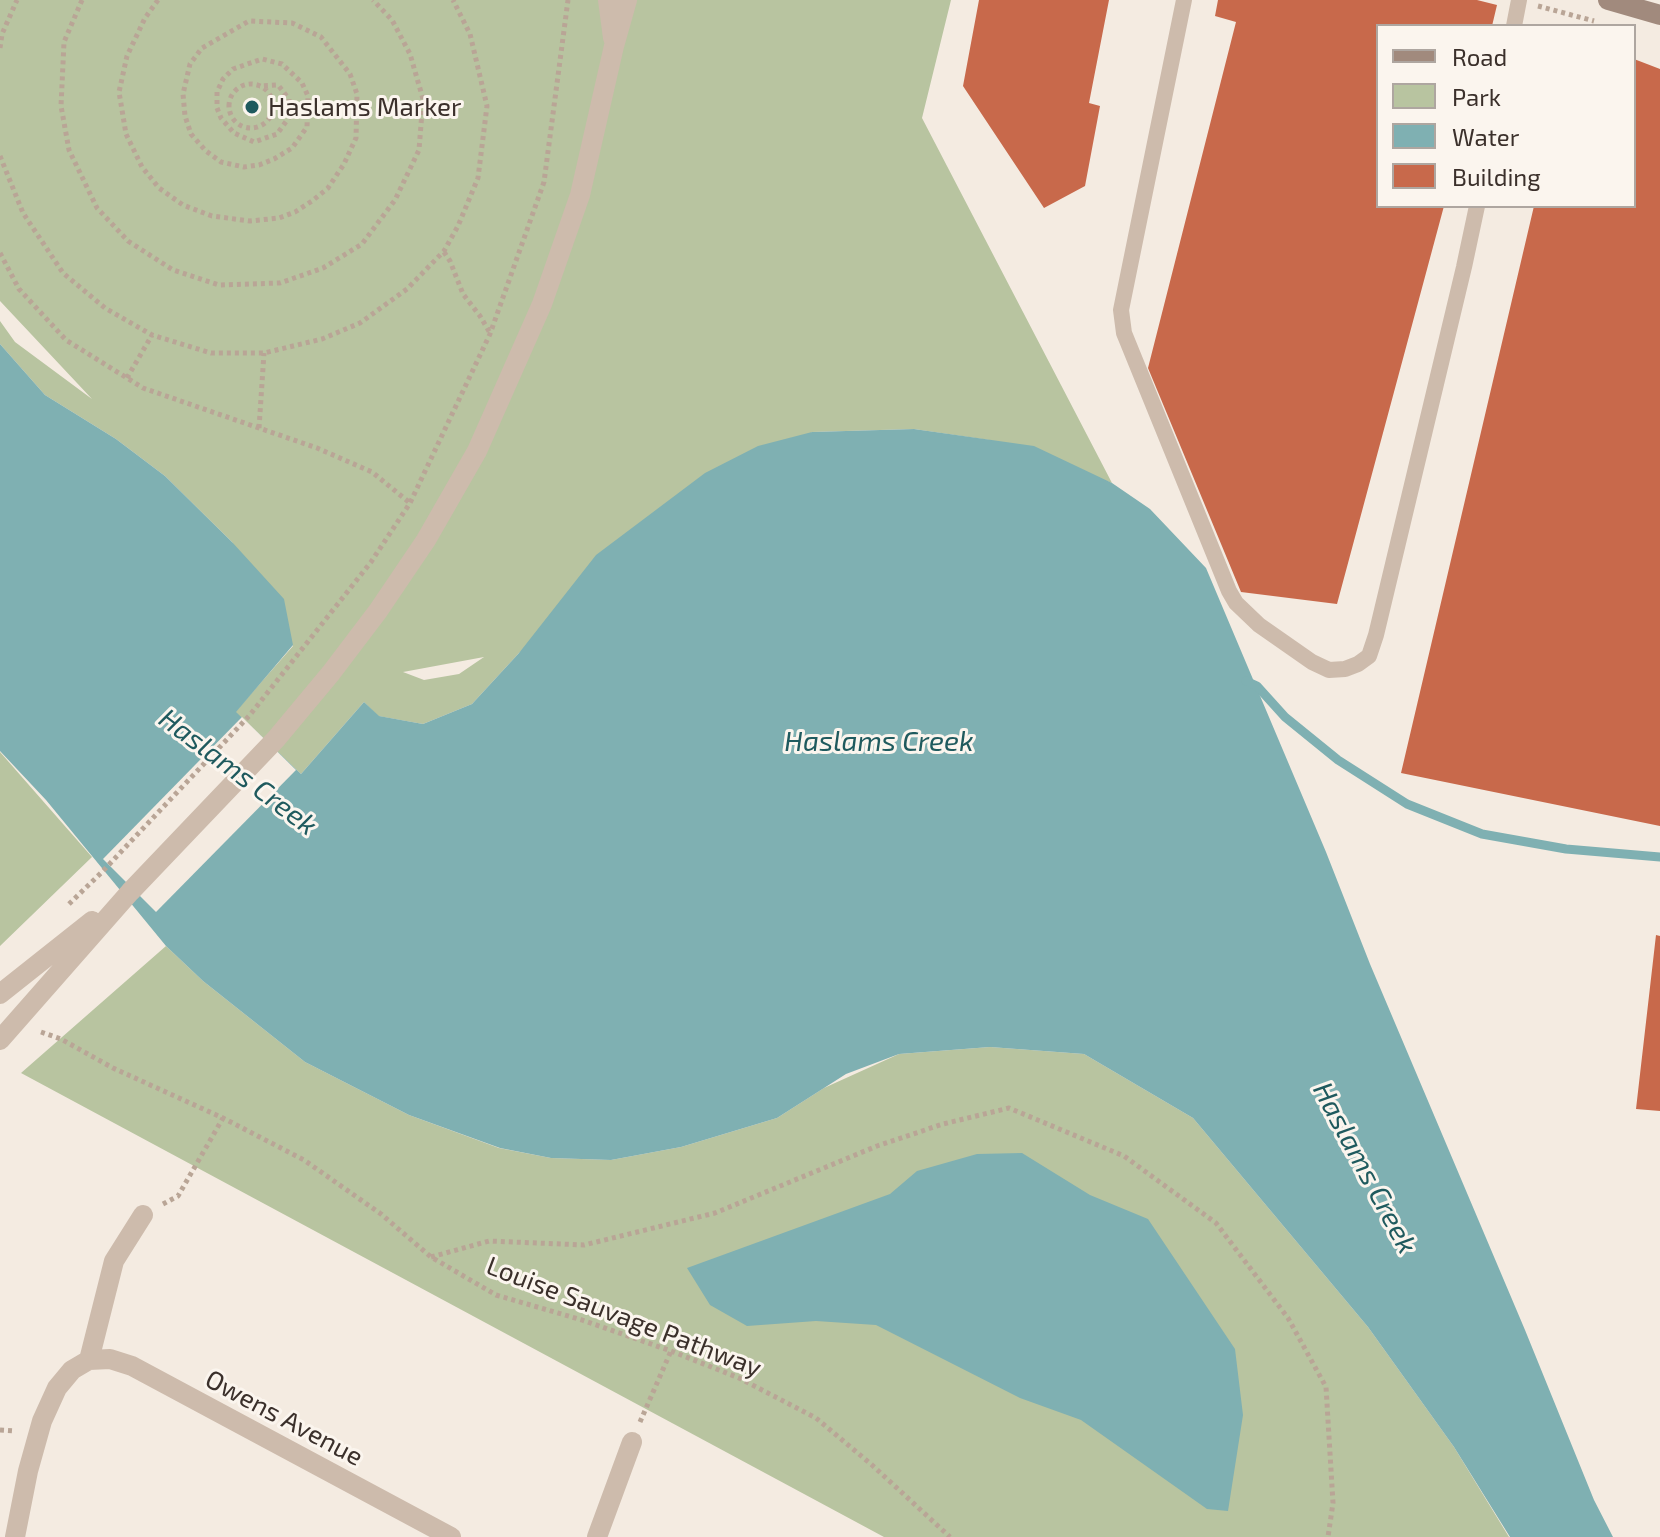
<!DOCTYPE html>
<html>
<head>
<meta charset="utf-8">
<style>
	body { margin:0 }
	#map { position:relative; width:1660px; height:1537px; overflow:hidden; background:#f4ebe1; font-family:"Exo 2",sans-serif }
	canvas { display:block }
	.legend { position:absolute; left:1376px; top:24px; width:260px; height:184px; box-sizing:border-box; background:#fbf5ee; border:2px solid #aea6a0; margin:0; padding:10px 14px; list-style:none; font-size:24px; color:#3b302b }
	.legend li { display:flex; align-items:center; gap:16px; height:40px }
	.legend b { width:40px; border:2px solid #aea6a0 }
</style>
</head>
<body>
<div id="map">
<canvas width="1660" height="1537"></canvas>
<ul class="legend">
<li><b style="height:10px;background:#a18a7d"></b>Road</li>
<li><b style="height:22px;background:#b8c4a0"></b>Park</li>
<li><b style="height:22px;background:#7fb0b2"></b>Water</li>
<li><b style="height:22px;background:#c8694b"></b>Building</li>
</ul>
</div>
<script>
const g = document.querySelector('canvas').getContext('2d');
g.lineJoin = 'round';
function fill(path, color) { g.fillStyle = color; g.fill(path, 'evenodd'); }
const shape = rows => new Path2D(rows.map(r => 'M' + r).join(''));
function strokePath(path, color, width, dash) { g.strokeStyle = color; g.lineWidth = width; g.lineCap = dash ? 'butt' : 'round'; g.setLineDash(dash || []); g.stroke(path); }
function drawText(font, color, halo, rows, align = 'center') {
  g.font = font + ' "Exo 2",sans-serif'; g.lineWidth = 6; g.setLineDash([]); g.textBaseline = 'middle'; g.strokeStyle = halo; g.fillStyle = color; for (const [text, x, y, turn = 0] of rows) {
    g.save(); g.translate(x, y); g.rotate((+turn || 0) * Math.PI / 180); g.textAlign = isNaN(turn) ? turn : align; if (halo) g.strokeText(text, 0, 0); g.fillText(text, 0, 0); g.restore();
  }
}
const green = shape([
	[0,0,951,0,922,118,1112,483,989,440,914,429,812,432,519,653,472,704,423,724,378,716,364,702,301,774,235,712,293,646,232,542,165,476,116,439,45,395,0,344,0,321,15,342,92,399,0,301],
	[484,657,459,674,424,680,403,672],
	[0,752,92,857,0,946],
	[166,946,203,981,305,1062,409,1115,499,1148,551,1158,611,1160,681,1147,777,1118,824,1088,899,1054,990,1047,1084,1054,1193,1118,1368,1327,1454,1447,1509,1537,884,1537,21,1073]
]);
const water = shape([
	[0,344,45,395,116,439,165,476,232,542,284,599,293,645,236,712,301,774,364,702,379,716,423,724,472,704,519,653,596,555,705,473,758,446,812,432,914,429,1034,446,1112,483,1150,509,1206,568,1326,852,1370,964,1525,1330,1594,1500,1613,1537,1510,1537,1454,1447,1368,1327,1193,1118,1084,1054,990,1047,899,1054,846,1074,777,1118,681,1147,611,1160,551,1158,500,1148,409,1115,305,1062,203,981,166,946,46,800,0,751],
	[1022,1153,1090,1195,1148,1219,1235,1349,1243,1415,1228,1511,1207,1509,1081,1420,1020,1398,876,1325,816,1321,747,1326,710,1305,687,1268,890,1194,917,1171,977,1154]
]);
const pier = shape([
	[242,717,296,770,156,912,103,859]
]);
const stream = shape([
	[1246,681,1257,686,1285,717,1338,760,1407,804,1482,834,1566,849,1660,857]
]);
const building = shape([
	[979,0,1109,0,1089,103,1100,106,1085,186,1044,208,963,86],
	[1218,0,1477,0,1497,5,1492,26,1378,26,1378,206,1444,206,1337,604,1241,592,1148,368,1236,22,1215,16],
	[1634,59,1660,69,1660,826,1401,773,1534,206,1634,206],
	[1656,935,1660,936,1660,1111,1636,1109]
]);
const path = shape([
	[82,0,64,42,61,106,69,150,97,208,128,241,173,270,219,285,280,283,323,268,362,244,395,200,419,150,423,99,410,54,392,20,373,0],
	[158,0,145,18,127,56,119,92,126,134,142,167,159,188,183,205,212,216,250,221,279,218,295,212,312,201,328,188,344,164,356,138,357,94,350,74,321,37,292,23,249,21,202,48,190,64,183,94,185,116,191,134,206,151,221,162,244,167,259,165,274,159,292,148,307,127,308,96,302,83,282,64,262,59,233,69,223,79,217,92,217,108,221,118,234,133,254,142,277,134,290,116,289,99,278,85,259,86],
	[1538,6,1594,21],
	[0,48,2,34,17,0],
	'229 106a22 22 0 1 1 44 0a22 22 0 1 1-44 0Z',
	[0,156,23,213,63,273,105,308,152,335,211,353,264,353,322,339,360,323,407,289,444,251,458,226,478,178,487,106,470,34,453,0],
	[444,252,450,261,463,294,480,316,490,333],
	[0,253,19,289,66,340,143,388,317,448,372,472,410,503],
	[127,378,152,335],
	[259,428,264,353],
	[69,904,102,872,249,716,371,562,410,503,490,334,544,182,568,0],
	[41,1032,61,1039,113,1068,223,1118,304,1160,381,1214,431,1257,496,1295,582,1320,671,1351,739,1378,816,1418,872,1465,950,1537],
	[163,1204,178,1196,223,1118],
	[431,1257,489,1241,584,1245,715,1213,877,1146,943,1124,1009,1108,1124,1156,1216,1223,1288,1318,1326,1387,1333,1503,1328,1537],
	[640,1422,671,1351],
	[0,1430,15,1431]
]);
const service = shape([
	[1184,0,1121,310,1124,333,1229,591,1236,603,1259,625,1312,662,1329,670,1345,669,1358,664,1369,656,1376,635,1464,267,1477,206],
	[1514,26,1519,0]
]);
const minor = shape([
	[89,1360,110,1359,132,1366,451,1537],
	[15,1537,28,1471,42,1421,57,1388,72,1370,89,1360,114,1261,143,1215],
	[597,1537,632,1442]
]);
const tertiary = shape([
	[608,0,613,38],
	[0,994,92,921],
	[0,1040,130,892,276,739,331,673,378,611,426,540,477,451,542,304,580,195,614,46,627,0]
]);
const secondary = shape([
	[1608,0,1660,15]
]);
const markers = [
	[252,107,8,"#1f5a5e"]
];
const poiNames = [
	["Haslams Marker",268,107]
];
const streetNames = [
	["Louise Sauvage Pathway",624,1317,21],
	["Owens Avenue",284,1418,28]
];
const waterNames = [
	["Haslams Creek",879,742],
	["Haslams Creek",238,772,37],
	["Haslams Creek",1365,1168,62]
];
fill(green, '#b8c4a0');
fill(water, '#7fb0b2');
fill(pier, '#f4ebe1');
strokePath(stream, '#7fb0b2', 9);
fill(building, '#c8694b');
strokePath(path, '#b9a596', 5, [4, 4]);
strokePath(service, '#cdbbac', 16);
strokePath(minor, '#cdbbac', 20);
strokePath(tertiary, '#cdbbac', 20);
strokePath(secondary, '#a18a7d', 20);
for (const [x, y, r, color] of markers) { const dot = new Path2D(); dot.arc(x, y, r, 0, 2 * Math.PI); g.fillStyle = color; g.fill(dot); strokePath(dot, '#fbf5ee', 3); }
drawText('26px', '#3b302b', '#fbf5ee', poiNames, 'left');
drawText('26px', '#3b302b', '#fbf5ee', streetNames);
drawText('italic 28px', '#1f5a5e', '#fbf5ee', waterNames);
</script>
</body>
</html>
